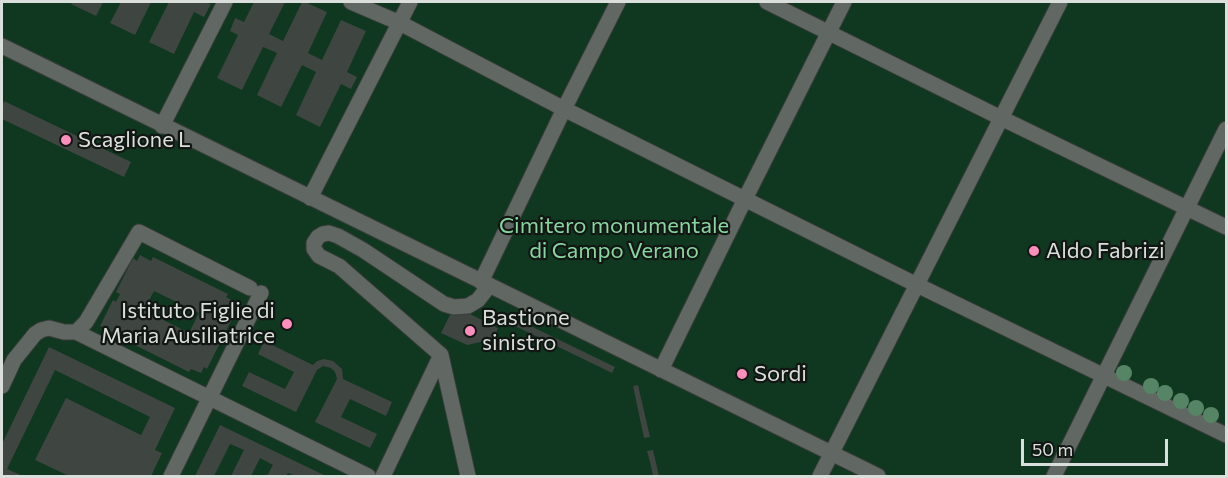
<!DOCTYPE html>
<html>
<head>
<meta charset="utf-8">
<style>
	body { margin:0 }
	#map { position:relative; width:1228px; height:478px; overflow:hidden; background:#1b211d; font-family:Commissioner,sans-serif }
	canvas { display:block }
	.frame { position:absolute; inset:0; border:3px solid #dbdfdc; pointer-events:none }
	.scale { position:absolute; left:1021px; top:439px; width:147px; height:27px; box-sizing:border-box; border:3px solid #dbdfdc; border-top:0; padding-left:8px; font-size:18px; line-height:21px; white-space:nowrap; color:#dbdfdc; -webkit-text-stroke:4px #121714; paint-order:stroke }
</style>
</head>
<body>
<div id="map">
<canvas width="1228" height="478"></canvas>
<div class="frame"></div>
<div class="scale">50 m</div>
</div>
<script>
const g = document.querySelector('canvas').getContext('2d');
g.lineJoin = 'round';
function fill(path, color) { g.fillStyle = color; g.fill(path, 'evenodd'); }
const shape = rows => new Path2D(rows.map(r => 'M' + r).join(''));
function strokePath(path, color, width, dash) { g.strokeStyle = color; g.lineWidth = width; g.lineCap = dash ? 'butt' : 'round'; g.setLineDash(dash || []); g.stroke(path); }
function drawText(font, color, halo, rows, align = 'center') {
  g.font = font + ' Commissioner,sans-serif'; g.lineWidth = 4.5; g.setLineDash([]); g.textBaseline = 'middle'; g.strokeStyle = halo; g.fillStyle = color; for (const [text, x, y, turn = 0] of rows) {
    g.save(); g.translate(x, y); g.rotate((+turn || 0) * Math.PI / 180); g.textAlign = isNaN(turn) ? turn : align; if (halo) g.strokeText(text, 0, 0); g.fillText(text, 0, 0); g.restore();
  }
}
const green = shape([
	[2,2,1226,2,1226,476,2,476]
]);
const building = shape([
	[73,2,103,2,96,16,71,4],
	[121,2,151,2,135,35,110,23],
	[169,2,205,2,211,4,204,17,194,12,174,54,149,42],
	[254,2,285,2,269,34,283,41,302,2,305,2,327,12,308,53,322,60,341,20,366,31,347,72,357,77,351,89,341,84,320,127,296,115,316,72,302,65,281,107,257,95,277,53,263,47,242,90,217,78,238,35,230,31,235,18,244,22],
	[4,101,131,162,124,177,2,119,2,107],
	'1028 251a6 6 0 1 1 12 0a6 6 0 1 1-12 0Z',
	[140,255,151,261,153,257,228,294,226,297,233,301,230,305,237,309,207,369,204,367,201,373,191,369,189,372,121,338,123,335,117,332,116,334,100,326,113,300,116,302,120,294,116,292,133,258,137,261],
	[154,291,199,313,189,333,144,310],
	[451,313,468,313,498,328,495,336,490,340,467,345,441,333],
	[512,317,615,367,612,373,509,323],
	[264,341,313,365,317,361,324,359,333,361,342,369,343,379,392,402,386,416,350,399,341,417,377,434,370,448,315,422,337,379,335,372,331,368,323,366,317,370,296,412,242,386,249,372,285,389,294,372,258,354],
	[49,347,175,408,155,450,162,453,151,476,69,476,35,460,66,398,141,435,150,417,55,370,7,469,23,476,2,476,2,444],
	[638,385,650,437,644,438,633,386],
	[220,425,326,476,296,476,288,473,286,476,267,476,273,465,260,458,251,476,231,476,244,450,230,444,214,476,195,476],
	[653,450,659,476,653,476,650,462,647,451]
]);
const minor = shape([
	[351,2,400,23,564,109,917,285,1226,435],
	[767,2,1001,118,1226,227],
	[2,46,878,476],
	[162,126,225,2],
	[310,198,410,2],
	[481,282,564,109,618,2],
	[76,332,86,322,139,232,250,288],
	[661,370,745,199,844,2],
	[2,386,14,360,35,334,41,330,49,328,64,332,76,332,368,476],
	[171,476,261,293],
	[383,476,441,355],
	[468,476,441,355,339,266,319,256,314,249,314,243,318,237,323,234,329,233,338,236,363,250,444,304,454,307,468,306,478,300,489,286],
	[820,476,1060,2],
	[1054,476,1226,129]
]);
const trees = [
	[1124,373],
	[1151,386],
	[1165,393],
	[1181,401],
	[1196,408],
	[1211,415]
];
const markers = [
	[66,140,6,"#fe8ebd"],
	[1034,251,6,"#fe8ebd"],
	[287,324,6,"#fe8ebd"],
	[470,331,6,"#fe8ebd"],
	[742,374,6,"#fe8ebd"]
];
const poiNames = [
	["Scaglione L",78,140],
	["Aldo Fabrizi",1046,251],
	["Istituto Figlie di",275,311,"right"],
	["Maria Ausiliatrice",275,336,"right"],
	["Bastione",482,318],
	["sinistro",482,343],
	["Sordi",754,374]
];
const parkNames = [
	["Cimitero monumentale",614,226],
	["di Campo Verano",614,251]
];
fill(green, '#10371f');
fill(building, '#3f4541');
strokePath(minor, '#393d3a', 17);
strokePath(minor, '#616762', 15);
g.fillStyle = '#568565';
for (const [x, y] of trees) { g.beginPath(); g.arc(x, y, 8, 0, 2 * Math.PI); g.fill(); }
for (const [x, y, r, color] of markers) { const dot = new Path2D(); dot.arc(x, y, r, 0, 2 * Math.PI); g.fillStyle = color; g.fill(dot); strokePath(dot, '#121714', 2); }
drawText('22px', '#dbdfdc', '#121714', poiNames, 'left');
drawText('22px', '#86d6a0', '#121714', parkNames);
</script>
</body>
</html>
